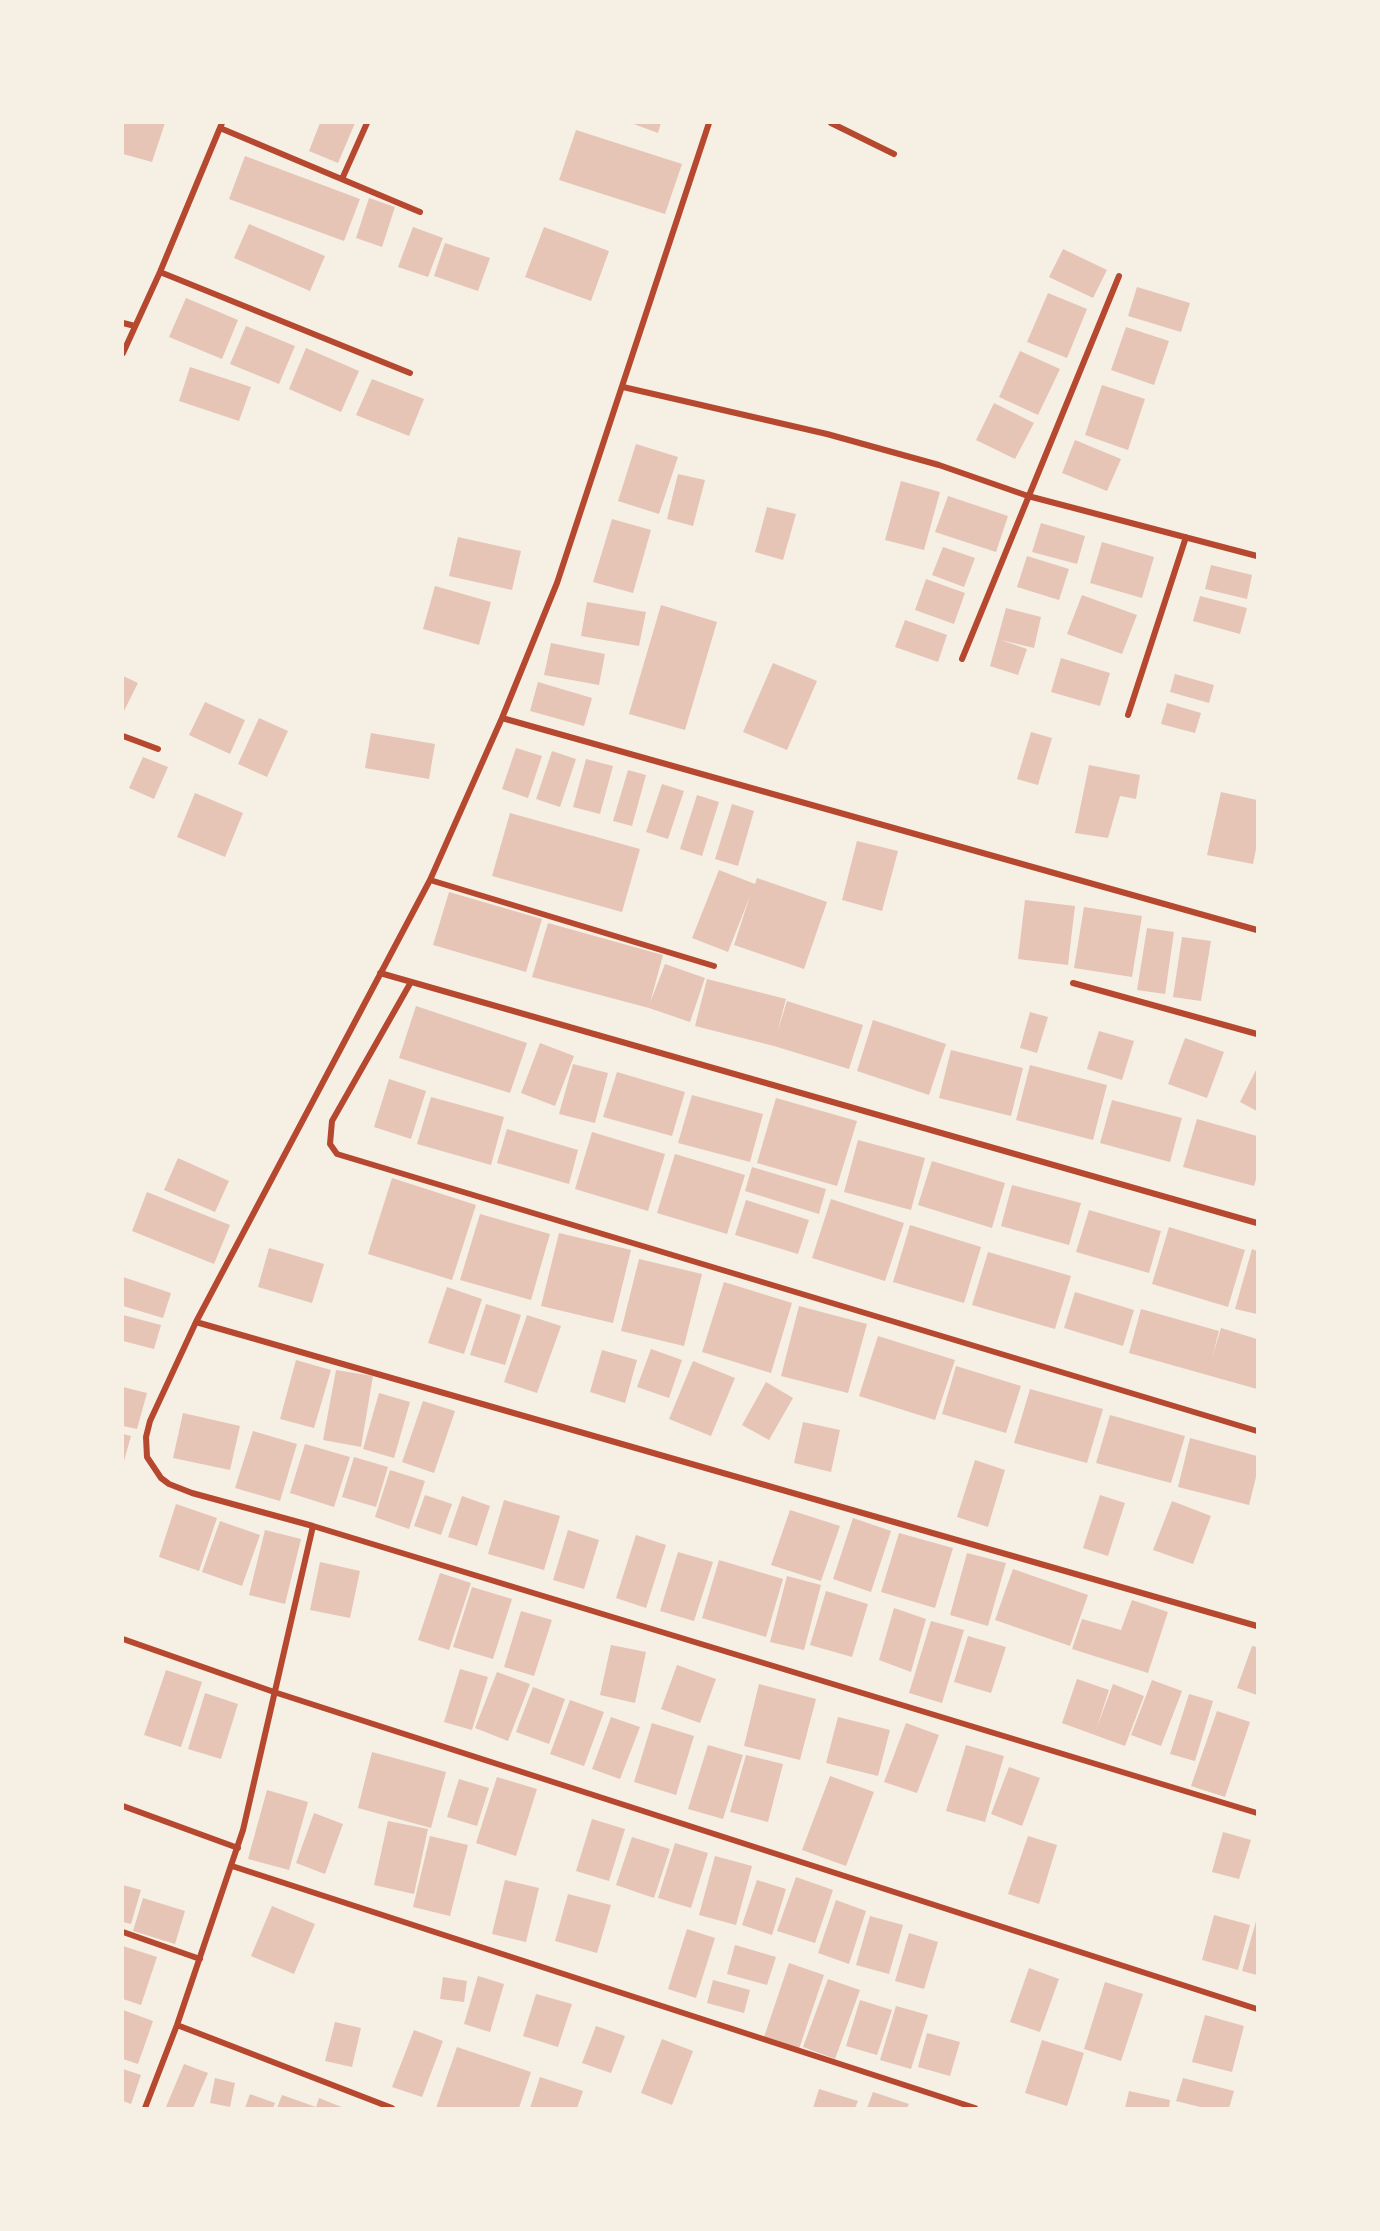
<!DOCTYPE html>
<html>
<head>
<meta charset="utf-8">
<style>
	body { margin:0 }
	#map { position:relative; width:1380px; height:2231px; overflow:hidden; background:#f6efe4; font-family:"Noto Sans",sans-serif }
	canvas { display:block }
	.frame { position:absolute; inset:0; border:124px solid #f6efe4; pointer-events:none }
</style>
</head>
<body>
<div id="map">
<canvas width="1380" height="2231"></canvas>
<div class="frame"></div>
</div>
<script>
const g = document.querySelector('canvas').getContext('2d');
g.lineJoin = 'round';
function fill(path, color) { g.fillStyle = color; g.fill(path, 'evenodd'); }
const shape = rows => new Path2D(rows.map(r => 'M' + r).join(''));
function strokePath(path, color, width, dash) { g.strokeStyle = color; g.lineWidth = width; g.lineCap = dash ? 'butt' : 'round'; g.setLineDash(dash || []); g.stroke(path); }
const building = shape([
	[123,123,165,123,152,162,123,154],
	[320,123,355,123,338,163,309,151],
	[631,123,661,123,658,133],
	[576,130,682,164,665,214,559,180],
	[245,156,360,199,344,241,229,199],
	[369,198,395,207,382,247,356,238],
	[249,224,325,256,310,291,234,258],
	[413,227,443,238,428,277,398,267],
	[544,227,609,251,591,301,525,277],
	[445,243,490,258,478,291,434,276],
	[1063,249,1107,270,1093,298,1049,277],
	[1137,287,1190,303,1181,332,1128,316],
	[1048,293,1087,309,1067,358,1027,342],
	[186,298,238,320,222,359,169,337],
	[246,326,295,346,279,384,230,364],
	[1126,327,1169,341,1154,385,1111,370],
	[306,348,359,371,341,412,289,389],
	[1020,351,1060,369,1038,415,999,397],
	[190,367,251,387,239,421,179,401],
	[372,379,424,399,409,436,356,415],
	[1102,385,1145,399,1128,450,1085,435],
	[994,403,1034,423,1015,459,976,440],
	[1075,440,1121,459,1107,491,1062,473],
	[636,444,678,457,659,514,618,501],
	[678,474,705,480,693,526,667,519],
	[901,481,940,492,924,550,885,540],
	[948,496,1008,516,996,552,935,532],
	[767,507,796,514,783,560,755,552],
	[612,519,651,530,633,593,593,582],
	[1041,523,1085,536,1077,564,1032,552],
	[458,537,521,551,512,590,449,576],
	[1102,542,1154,557,1142,598,1090,583],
	[943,547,975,558,964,587,932,575],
	[1027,556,1069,569,1059,600,1017,587],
	[1211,565,1252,575,1247,599,1205,589],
	[926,579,965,593,954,624,915,610],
	[435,586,491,602,479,645,423,629],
	[1082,595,1137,615,1122,654,1067,634],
	[1200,596,1247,608,1240,634,1193,621],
	[587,602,646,612,639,646,581,636],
	[661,605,717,622,685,730,629,714],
	[1006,608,1041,617,1034,648,1001,640,1027,649,1018,675,990,666],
	[905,620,947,635,938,662,895,647],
	[551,643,605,654,599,685,544,675],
	[1061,658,1110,673,1100,706,1051,692],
	[773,663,817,681,787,750,743,732],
	[1175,674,1214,685,1209,703,1170,692],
	[123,676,138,683,123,713],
	[538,682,592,698,584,726,530,711],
	[205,702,245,720,230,754,189,735],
	[1167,703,1201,713,1195,733,1161,724],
	[259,718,288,731,267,777,238,764],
	[1031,732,1052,738,1038,785,1017,779],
	[371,733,435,744,429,779,365,768],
	[516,748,542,756,528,798,502,789],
	[552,751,576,759,560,807,536,799],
	[143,757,168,767,154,799,129,788],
	[586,759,613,766,600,814,573,807],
	[1089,765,1140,775,1136,799,1120,796,1108,838,1075,833],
	[628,770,646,775,632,826,613,821],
	[662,784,684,791,668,839,646,832],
	[1221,792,1257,800,1257,844,1253,864,1207,855],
	[195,793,243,813,225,857,177,837],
	[697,795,719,802,702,856,680,849],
	[732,804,754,811,738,866,715,859],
	[510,813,640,849,622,912,492,876],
	[857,841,898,851,882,911,842,900],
	[719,870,755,884,757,878,827,902,804,969,734,945,750,896,728,952,692,938],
	[449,892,542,919,526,972,433,945],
	[1025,900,1075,906,1068,965,1018,959],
	[1084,907,1142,916,1132,977,1074,968],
	[548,923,663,955,650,1003,665,964,705,978,690,1022,649,1008,532,977],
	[1147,928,1174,932,1165,994,1137,990],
	[1182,937,1211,941,1201,1001,1173,997],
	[707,979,786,999,777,1033,787,1001,863,1025,849,1069,774,1046,695,1026],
	[416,1006,527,1043,510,1093,399,1058],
	[1030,1012,1048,1017,1037,1053,1020,1048],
	[873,1020,946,1044,929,1095,857,1071],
	[1099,1031,1134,1041,1122,1080,1087,1069],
	[1185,1038,1224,1052,1207,1098,1168,1084],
	[540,1043,574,1056,555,1106,521,1093],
	[951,1050,1023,1068,1011,1116,939,1098],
	[573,1064,608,1073,595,1123,559,1114],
	[1030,1065,1107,1085,1093,1140,1016,1120],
	[1257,1068,1257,1111,1240,1102],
	[617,1072,685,1092,672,1136,603,1117],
	[389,1079,426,1091,411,1139,374,1127],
	[692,1095,763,1114,750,1162,678,1143],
	[431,1097,504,1117,491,1165,417,1144],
	[776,1098,857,1121,837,1186,757,1163],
	[1112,1100,1182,1118,1170,1162,1100,1143],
	[1197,1119,1257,1136,1257,1176,1254,1186,1183,1167],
	[507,1129,578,1150,569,1184,497,1163],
	[592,1132,665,1154,648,1211,575,1189],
	[858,1140,925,1158,911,1210,844,1192],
	[675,1154,745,1175,727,1234,657,1213],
	[178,1158,229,1181,215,1212,164,1190],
	[932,1161,1005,1183,992,1228,918,1205],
	[752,1167,826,1189,819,1214,745,1191],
	[392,1178,476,1205,452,1280,368,1254],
	[1012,1185,1081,1203,1069,1245,1001,1226],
	[147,1192,230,1225,214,1264,132,1231],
	[831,1199,904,1223,885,1281,812,1258],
	[746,1200,809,1220,798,1254,735,1235],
	[1089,1210,1161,1231,1149,1273,1076,1252],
	[480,1214,550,1234,531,1300,460,1280],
	[910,1225,981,1247,964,1303,893,1282],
	[1169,1227,1245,1250,1228,1307,1152,1284],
	[559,1233,631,1250,613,1323,541,1306],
	[269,1248,324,1264,312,1303,258,1287],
	[1252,1249,1257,1251,1257,1314,1235,1309],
	[988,1252,1071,1276,1055,1329,972,1305],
	[639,1259,702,1274,684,1346,621,1331],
	[123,1277,171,1293,163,1318,123,1306],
	[724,1282,792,1303,771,1373,702,1352],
	[447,1287,482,1299,464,1354,428,1343],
	[1075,1292,1134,1310,1123,1346,1064,1328],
	[486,1304,521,1315,505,1365,470,1355],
	[799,1306,867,1324,848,1393,781,1376],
	[1141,1309,1219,1331,1212,1358,1221,1328,1257,1339,1257,1389,1129,1353],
	[123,1315,161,1325,154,1349,123,1341],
	[527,1315,561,1326,537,1393,504,1382],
	[878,1336,955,1360,935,1420,859,1396],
	[651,1349,682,1360,669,1398,637,1387],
	[602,1350,637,1360,625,1403,590,1392],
	[296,1360,331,1370,314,1428,280,1419],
	[693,1361,735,1378,711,1436,669,1419],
	[956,1366,1021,1386,1006,1433,942,1414],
	[336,1370,373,1376,361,1447,323,1440],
	[766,1382,793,1398,769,1440,742,1425],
	[123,1387,147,1393,137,1429,123,1426],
	[1030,1389,1103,1409,1087,1463,1014,1443],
	[379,1393,410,1402,394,1458,363,1449],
	[423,1401,455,1411,434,1473,402,1462],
	[183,1413,240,1426,230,1470,173,1458],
	[1110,1415,1185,1436,1171,1483,1096,1463],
	[803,1422,840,1430,831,1472,794,1463],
	[253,1431,297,1444,280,1501,235,1488],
	[123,1434,131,1436,124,1461,123,1461],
	[1190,1438,1257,1456,1257,1473,1249,1505,1178,1487],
	[305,1444,350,1457,334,1507,290,1493],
	[354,1457,388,1467,376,1507,342,1497],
	[975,1460,1005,1470,988,1527,957,1517],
	[390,1470,425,1481,409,1529,375,1517],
	[425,1495,452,1504,441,1535,414,1526],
	[1100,1495,1125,1503,1108,1556,1083,1548],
	[462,1496,490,1506,477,1546,448,1537],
	[504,1500,560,1516,544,1570,488,1554],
	[1172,1501,1211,1516,1193,1564,1153,1550],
	[176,1504,217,1518,199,1571,159,1557],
	[790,1510,840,1526,821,1581,771,1565],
	[853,1518,891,1531,871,1592,833,1579],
	[220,1521,260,1535,242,1586,202,1572],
	[265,1530,301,1539,285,1604,249,1595],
	[568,1530,599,1540,584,1589,553,1580],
	[899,1533,953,1548,935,1608,881,1592],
	[636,1535,666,1545,646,1608,616,1598],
	[678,1552,713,1562,694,1621,660,1611],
	[967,1553,1006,1563,988,1626,950,1615],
	[719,1560,783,1579,766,1637,702,1618],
	[320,1562,360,1571,350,1618,310,1610],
	[1013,1569,1088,1595,1070,1646,995,1620],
	[440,1573,471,1583,449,1650,418,1640],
	[787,1576,821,1585,804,1650,770,1642],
	[472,1587,512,1599,493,1659,453,1647],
	[826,1591,868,1604,852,1657,810,1645],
	[1132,1600,1168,1612,1148,1673,1072,1649,1082,1619,1121,1630],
	[894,1608,926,1619,911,1672,879,1660],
	[521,1611,552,1620,534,1676,504,1667],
	[931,1621,964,1630,942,1703,909,1693],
	[968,1636,1006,1647,991,1693,954,1682],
	[611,1645,646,1652,635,1703,600,1695],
	[1252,1646,1257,1647,1257,1695,1237,1688],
	[677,1665,716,1679,700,1723,661,1709],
	[460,1669,488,1677,472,1730,444,1722],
	[166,1670,202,1682,181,1747,144,1735],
	[497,1672,530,1684,508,1741,475,1728],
	[1077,1679,1109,1690,1096,1730,1113,1684,1144,1696,1125,1746,1062,1723],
	[1152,1680,1182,1691,1161,1746,1131,1735],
	[759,1684,816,1699,800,1760,744,1746],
	[533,1687,565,1699,549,1744,516,1732],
	[205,1693,238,1704,221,1759,188,1749],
	[1189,1694,1213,1701,1195,1761,1170,1754],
	[570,1700,604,1712,584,1766,550,1754],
	[1217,1711,1250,1722,1225,1797,1191,1786],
	[611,1717,640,1727,620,1779,592,1769],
	[838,1717,890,1730,878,1776,826,1763],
	[652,1723,694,1736,676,1795,634,1782],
	[906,1723,939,1735,917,1793,884,1782],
	[708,1745,743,1755,723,1819,688,1809],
	[966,1745,1004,1756,985,1822,946,1811],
	[372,1752,446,1772,431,1828,358,1808],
	[746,1755,783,1764,768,1822,730,1812],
	[1009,1767,1040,1778,1022,1826,991,1814],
	[830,1776,874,1792,846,1866,802,1850],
	[497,1777,537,1789,516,1856,476,1843],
	[459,1779,489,1788,477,1826,447,1817],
	[267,1790,308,1802,289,1870,248,1859],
	[314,1813,343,1824,325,1874,296,1863],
	[592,1819,625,1829,609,1881,576,1871],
	[388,1821,428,1829,414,1894,374,1885],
	[1223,1832,1251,1840,1239,1879,1212,1872],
	[430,1836,468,1845,450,1916,413,1907],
	[1028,1836,1057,1845,1039,1904,1008,1894],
	[632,1837,670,1849,654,1898,616,1885],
	[675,1843,708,1853,691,1908,658,1898],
	[715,1856,752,1866,736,1925,699,1915],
	[796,1877,833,1890,815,1943,777,1931],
	[505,1880,539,1888,526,1942,492,1934],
	[757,1880,786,1889,772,1935,742,1925],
	[123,1885,141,1890,131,1924,123,1922],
	[568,1894,611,1905,597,1953,555,1941],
	[143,1898,185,1911,175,1944,133,1931],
	[836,1900,866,1911,849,1964,818,1953],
	[272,1906,315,1924,294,1974,251,1956],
	[1214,1915,1250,1925,1238,1970,1202,1960],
	[870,1916,903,1925,889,1974,856,1965],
	[1256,1921,1257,1921,1257,1975,1242,1971],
	[687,1929,715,1938,696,1998,668,1989],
	[909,1933,938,1942,924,1989,895,1981],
	[735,1945,776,1957,767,1985,727,1974],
	[123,1946,157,1957,141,2005,123,1999],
	[789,1963,824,1975,799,2049,764,2037],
	[1029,1968,1059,1979,1040,2032,1010,2022],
	[478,1976,504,1984,490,2032,464,2024],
	[443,1977,467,1981,464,2002,440,1999],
	[828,1979,860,1990,835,2059,803,2047],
	[713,1980,750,1990,744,2013,707,2003],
	[1105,1982,1143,1994,1121,2061,1084,2049],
	[536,1994,572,2004,558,2047,523,2036],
	[860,2000,892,2010,877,2055,846,2046],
	[896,2006,928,2015,911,2069,880,2060],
	[123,2010,153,2021,138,2064,123,2059],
	[1205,2015,1244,2026,1232,2072,1192,2062],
	[335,2022,361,2028,352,2067,325,2061],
	[596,2026,625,2036,611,2073,582,2063],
	[414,2030,443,2041,422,2097,392,2087],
	[927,2033,960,2042,950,2076,918,2067],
	[662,2039,693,2051,672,2105,641,2093],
	[1042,2040,1084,2053,1067,2106,1025,2093],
	[457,2047,531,2072,519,2108,436,2108],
	[184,2064,208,2073,193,2108,168,2108,166,2107],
	[123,2069,141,2075,131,2104,123,2101],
	[540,2077,583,2091,577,2108,530,2108],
	[215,2078,235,2083,230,2107,210,2103],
	[1183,2078,1234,2091,1229,2108,1204,2108,1176,2101],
	[819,2089,858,2101,855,2108,813,2108],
	[1129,2091,1170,2100,1169,2108,1125,2108],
	[873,2092,909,2104,907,2108,867,2108],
	[250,2094,275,2103,273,2108,245,2108],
	[282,2095,316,2107,319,2098,344,2108,277,2108]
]);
const minor = shape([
	[709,123,557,583,502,718,430,880,196,1322,150,1421,146,1437,147,1457,161,1478,169,1484,192,1493,313,1526,1257,1813],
	[831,123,894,154],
	[220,128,420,212],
	[342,179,367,123],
	[160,272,410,373],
	[123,323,135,326],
	[123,353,160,272,222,123],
	[623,387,827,434,939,465,1028,496,1257,556],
	[962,659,1119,276],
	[1128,715,1186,537],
	[502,718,1257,930],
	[123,736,158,749],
	[430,880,714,966],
	[380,973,1257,1223],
	[411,982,332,1121,330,1144,337,1154,1257,1431],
	[1073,983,1257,1034],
	[196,1322,1257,1626],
	[123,1639,274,1692,1257,2009],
	[123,1806,238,1848],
	[232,1866,975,2108],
	[123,1932,200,1959],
	[177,2025,392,2108],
	[145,2108,177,2025,243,1830,313,1526]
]);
fill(building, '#e6c5b7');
strokePath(minor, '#b5482f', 6);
</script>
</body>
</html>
